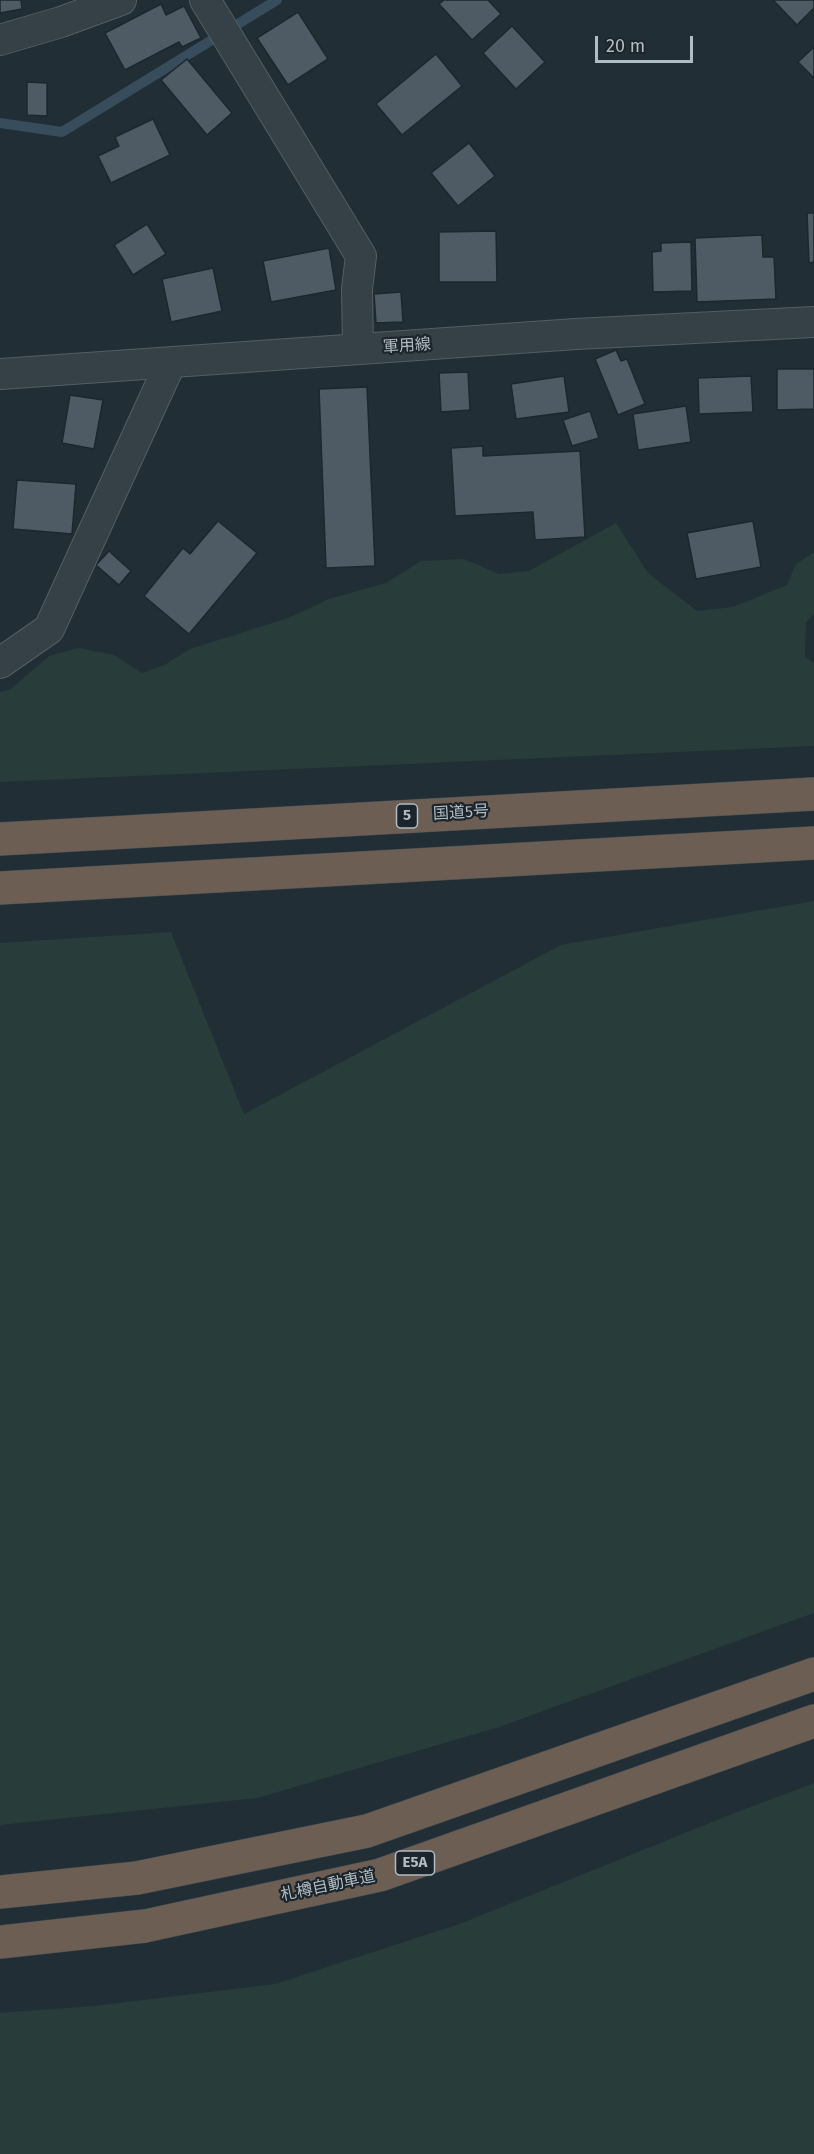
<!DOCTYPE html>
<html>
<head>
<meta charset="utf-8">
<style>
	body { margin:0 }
	#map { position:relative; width:814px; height:2154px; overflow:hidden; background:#222e36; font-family:"Fira Sans",sans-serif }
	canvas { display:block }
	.scale { position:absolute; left:595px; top:36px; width:98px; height:27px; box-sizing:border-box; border:3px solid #b0bbc3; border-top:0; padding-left:8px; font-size:18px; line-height:21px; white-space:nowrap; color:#b0bbc3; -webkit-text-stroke:4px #1b252b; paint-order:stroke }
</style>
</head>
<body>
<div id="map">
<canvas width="814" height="2154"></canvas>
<div class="scale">20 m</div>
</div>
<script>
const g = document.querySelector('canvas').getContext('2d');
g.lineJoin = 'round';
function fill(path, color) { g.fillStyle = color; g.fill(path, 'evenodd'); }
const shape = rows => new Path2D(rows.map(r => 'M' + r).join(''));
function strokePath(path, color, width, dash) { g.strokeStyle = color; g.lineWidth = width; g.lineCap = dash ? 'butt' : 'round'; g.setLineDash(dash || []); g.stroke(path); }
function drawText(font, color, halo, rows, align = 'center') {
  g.font = font + ' "Fira Sans","Noto Sans JP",sans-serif'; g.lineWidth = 4.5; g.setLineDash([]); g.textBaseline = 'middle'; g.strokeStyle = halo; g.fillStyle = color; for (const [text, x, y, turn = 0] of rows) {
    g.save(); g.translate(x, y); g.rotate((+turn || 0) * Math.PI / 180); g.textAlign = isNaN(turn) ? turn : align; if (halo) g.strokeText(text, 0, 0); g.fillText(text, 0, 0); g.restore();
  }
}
const green = shape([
	[616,523,648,573,697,611,733,607,787,585,796,564,814,552,814,614,806,622,805,657,814,663,814,746,0,782,0,692,11,689,49,656,78,648,114,655,142,673,166,664,190,649,288,618,329,599,386,583,421,561,464,559,499,574,529,571],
	[814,901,814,1613,499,1727,257,1798,0,1825,0,943,171,932,244,1114,561,945],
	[814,1783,814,2154,0,2154,0,2013,94,2006,275,1984,462,1923,732,1814]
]);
const stream = shape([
	[0,123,62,132,277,0]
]);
const building = shape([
	[0,0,21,0,22,9,0,13,0,0],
	[444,0,488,0,501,14,472,40,439,4,444,0],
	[773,0,814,0,814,8,797,25,773,0],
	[161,4,166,15,184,6,201,38,182,47,179,42,125,70,105,33,161,4],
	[298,12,328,59,288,85,257,38,298,12],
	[512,26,545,62,516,89,483,53,512,26],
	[814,47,814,76,813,77,798,62,814,47],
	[436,54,462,86,402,135,376,104,436,54],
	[187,59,232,113,207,135,161,80,187,59],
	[27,82,47,83,47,116,27,115,27,82],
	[153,119,170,155,111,183,98,156,119,146,115,137,153,119],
	[469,143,495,176,458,206,431,173,469,143],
	[807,213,814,213,814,262,809,263,807,213],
	[147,224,166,254,133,275,114,245,147,224],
	[496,231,497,282,439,282,439,232,496,231],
	[762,235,763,257,774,257,776,299,697,302,695,238,762,235],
	[691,242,692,291,653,292,652,252,661,251,661,243,691,242],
	[329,248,336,290,271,302,263,261,329,248],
	[213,268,222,311,171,322,162,279,213,268],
	[401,292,403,322,376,323,374,294,401,292],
	[616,350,621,361,627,359,645,404,618,415,595,359,616,350],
	[777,369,814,369,814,409,777,410,777,369],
	[468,372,470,410,441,412,439,373,468,372],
	[564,376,569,412,516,419,511,384,564,376],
	[751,376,753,412,699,414,698,378,751,376],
	[367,387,375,566,326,568,319,389,367,387],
	[70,395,103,400,94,449,62,443,70,395],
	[686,406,691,442,638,450,633,414,686,406],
	[590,411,599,438,572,446,563,420,590,411],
	[483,446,483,456,580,451,585,537,535,540,533,512,455,516,451,448,483,446],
	[17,480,76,484,72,534,13,529,17,480],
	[218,521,257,553,189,634,144,596,183,548,190,554,218,521],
	[753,521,761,567,696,579,687,533,753,521],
	[109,551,131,571,119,585,96,565,109,551]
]);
const street = shape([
	[205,0,361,256,357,289,358,349],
	[0,40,61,22,121,0],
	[0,374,576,334,814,322],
	[0,663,49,629,171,362]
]);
const highway = shape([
	[0,839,814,794],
	[0,888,814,843],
	[0,1892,137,1878,367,1831,814,1674],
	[0,1942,145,1926,380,1875,814,1721]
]);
const shields = [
	[407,816,21],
	[415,1863,39]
];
const shieldNames = [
	["5",407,816],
	["E5A",415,1863]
];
const streetNames = [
	["軍用線",407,346,-4],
	["国道5号",461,813,-3],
	["札樽自動車道",328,1886,-12]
];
fill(green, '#283c39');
strokePath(stream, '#374d5b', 10);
fill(building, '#4e5b65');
strokePath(building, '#1d272d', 1.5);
strokePath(street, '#535e64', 32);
strokePath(highway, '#404b51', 34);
strokePath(street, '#364047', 30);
strokePath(highway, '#6c5e53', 33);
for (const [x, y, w] of shields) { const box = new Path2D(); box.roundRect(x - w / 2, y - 12, w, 24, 4.5); g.fillStyle = '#1b252b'; g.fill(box); strokePath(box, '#b0bbc3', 1.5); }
drawText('bold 15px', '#b0bbc3', null, shieldNames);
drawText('16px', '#b0bbc3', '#1b252b', streetNames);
</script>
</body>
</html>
